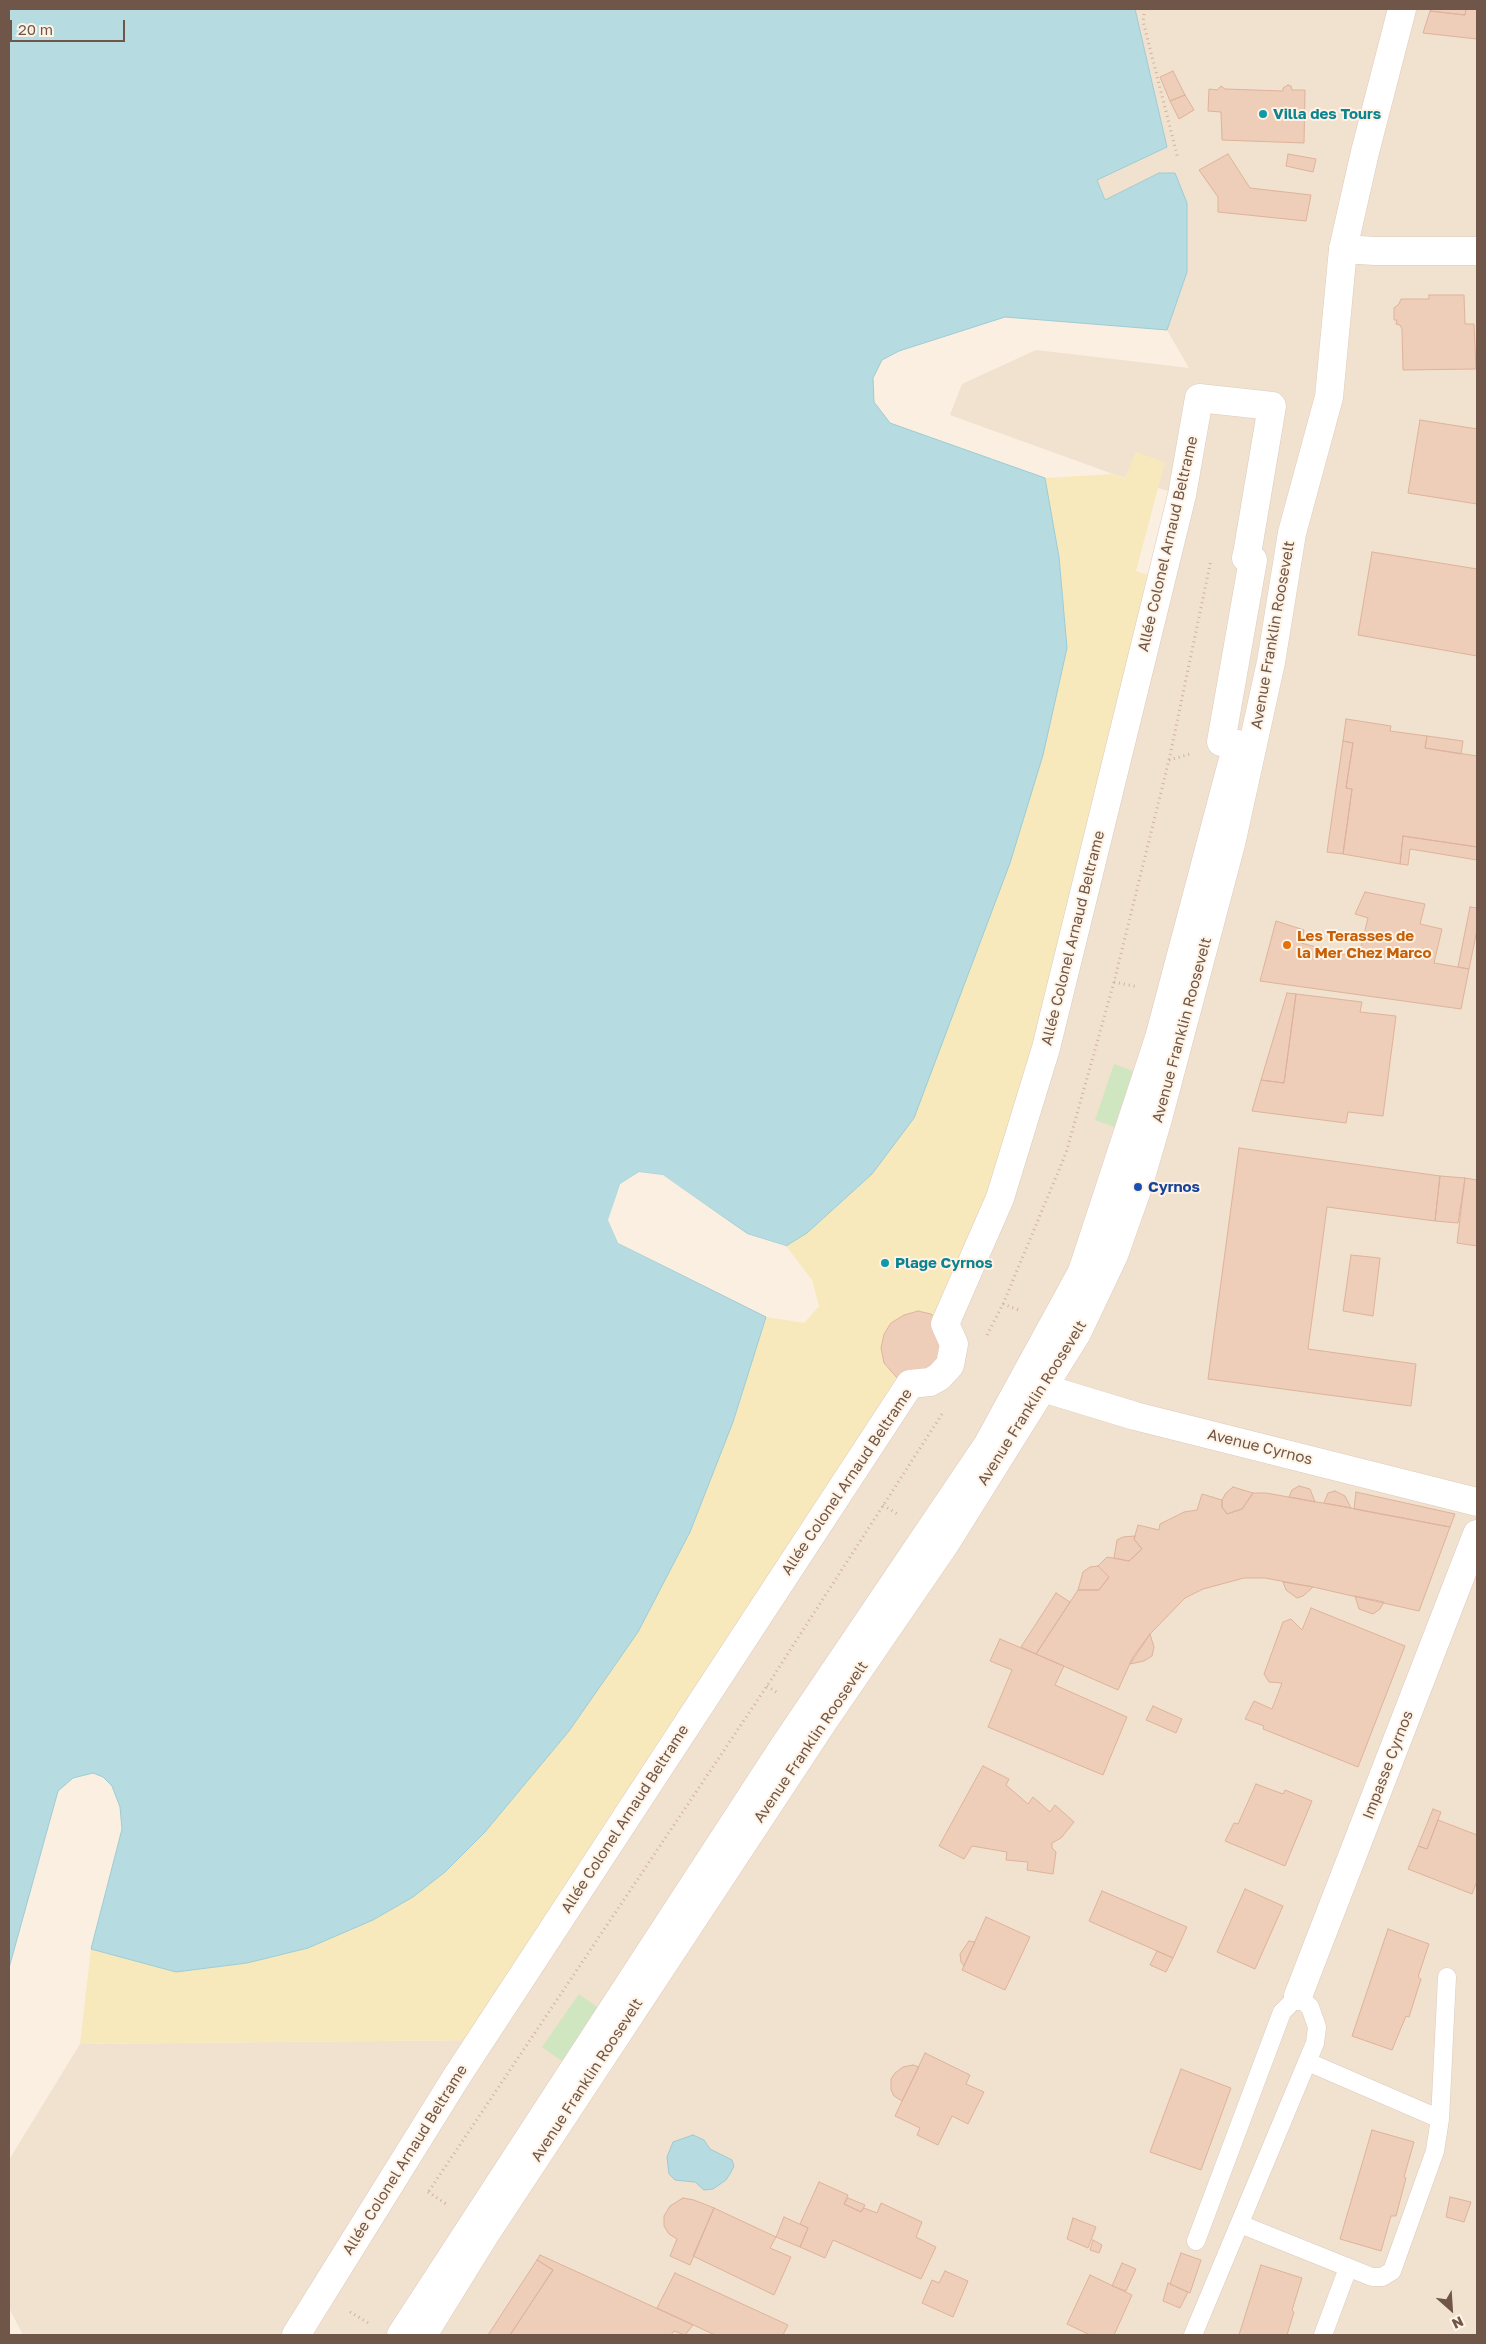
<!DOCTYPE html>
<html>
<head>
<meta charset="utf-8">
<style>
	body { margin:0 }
	#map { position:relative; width:1486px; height:2344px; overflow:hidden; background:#faefe0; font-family:"Golos Text",sans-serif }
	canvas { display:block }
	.frame { position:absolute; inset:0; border:10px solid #6f5649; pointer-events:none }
	.north { position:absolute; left:1426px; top:2284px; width:50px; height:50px; -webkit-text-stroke:4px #fef3e5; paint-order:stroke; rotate:154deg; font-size:14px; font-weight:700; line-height:20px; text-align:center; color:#6f5649 }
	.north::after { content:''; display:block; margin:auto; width:18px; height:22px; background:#6f5649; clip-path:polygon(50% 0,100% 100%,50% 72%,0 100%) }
	.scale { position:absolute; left:10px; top:20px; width:115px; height:22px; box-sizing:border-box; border:2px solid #6f5649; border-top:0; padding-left:6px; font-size:15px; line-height:18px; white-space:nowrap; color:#6f5649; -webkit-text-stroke:4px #fef3e5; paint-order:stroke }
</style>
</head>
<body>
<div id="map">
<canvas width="1486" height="2344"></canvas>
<div class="frame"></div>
<div class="north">N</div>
<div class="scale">20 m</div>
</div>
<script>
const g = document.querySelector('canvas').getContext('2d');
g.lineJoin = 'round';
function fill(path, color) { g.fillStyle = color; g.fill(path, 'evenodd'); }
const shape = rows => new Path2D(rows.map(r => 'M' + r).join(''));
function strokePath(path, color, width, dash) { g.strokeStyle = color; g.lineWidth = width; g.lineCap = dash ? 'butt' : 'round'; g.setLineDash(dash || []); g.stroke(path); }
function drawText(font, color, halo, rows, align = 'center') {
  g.font = font + ' "Golos Text",sans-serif'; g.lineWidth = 4; g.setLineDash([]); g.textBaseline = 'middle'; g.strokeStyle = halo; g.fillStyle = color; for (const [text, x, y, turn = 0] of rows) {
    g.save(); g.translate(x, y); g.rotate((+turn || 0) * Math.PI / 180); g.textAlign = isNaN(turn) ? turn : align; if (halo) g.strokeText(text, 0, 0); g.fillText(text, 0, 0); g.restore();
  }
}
const residential = shape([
	[1135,9,1477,9,1477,2335,23,2335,9,2308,9,2160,80,2044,481,2040,910,1384,954,1344,1181,495,1113,474,950,415,962,384,1036,350,1189,368,1167,330,1187,272,1159,173,1105,200,1097,179,1167,147]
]);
const green = shape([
	[1114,1064,1133,1071,1115,1127,1095,1120],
	[579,1994,605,2013,568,2065,542,2047]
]);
const sand = shape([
	[1136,452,1165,462,1136,571,1161,579,1046,1048,945,1324,931,1314,917,1311,904,1315,891,1323,884,1333,881,1348,884,1363,898,1379,481,2040,80,2044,91,1949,176,1972,247,1963,308,1948,373,1920,413,1897,445,1872,485,1832,569,1731,638,1632,690,1532,733,1422,766,1317,804,1323,819,1306,812,1280,786,1246,807,1233,872,1174,967,975,1010,863,1067,648,1059,557,1045,478,1113,474,1125,478]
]);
const water = shape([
	[9,9,1135,9,1167,147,1097,180,1105,200,1159,173,1175,173,1187,203,1187,272,1167,330,1005,317,899,351,882,360,873,378,874,402,890,423,1045,478,1059,557,1067,648,1043,755,1010,863,914,1118,872,1174,807,1233,786,1246,748,1234,662,1175,639,1172,620,1184,609,1220,618,1243,766,1317,733,1422,690,1532,638,1632,569,1731,485,1832,445,1872,413,1897,373,1920,308,1948,247,1963,176,1972,91,1949,122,1829,120,1807,112,1786,103,1777,93,1773,73,1778,58,1791,9,1968,9,9],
	[693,2135,704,2140,710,2149,732,2160,734,2166,731,2172,726,2180,713,2189,704,2190,695,2182,675,2180,669,2174,667,2157,673,2142,693,2135]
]);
const pier = shape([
	[639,1172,663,1175,747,1234,786,1246,787,1248,746,1236,662,1177,639,1174,622,1186,611,1220,620,1241,768,1317,618,1243,608,1220,620,1184]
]);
const building = shape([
	[1431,9,1466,9,1465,15,1430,11,1431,9],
	[1466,9,1477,9,1477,39,1423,33,1430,11,1465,15,1466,9],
	[1173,71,1185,95,1170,101,1160,77,1173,71],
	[1288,85,1291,86,1292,90,1305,90,1304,143,1222,140,1221,112,1208,111,1209,89,1217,90,1221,86,1225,89,1283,91,1283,88,1288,85],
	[1185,95,1194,110,1179,119,1170,101,1185,95],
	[1228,154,1250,188,1311,195,1306,221,1218,212,1218,197,1199,170,1228,154],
	[1288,154,1316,159,1313,172,1286,166,1288,154],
	[1429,295,1464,295,1465,324,1474,324,1476,369,1403,370,1402,329,1400,325,1396,324,1397,320,1394,320,1394,308,1399,304,1401,299,1429,299,1429,295],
	[1420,420,1477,429,1477,504,1408,493,1420,420],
	[1372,552,1477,569,1477,656,1358,635,1372,552],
	[1346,719,1391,726,1390,731,1427,736,1425,748,1477,756,1477,847,1403,836,1400,864,1343,854,1352,789,1346,788,1353,743,1343,741,1346,719],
	[1427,736,1463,741,1461,754,1425,748,1427,736],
	[1343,741,1353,743,1346,788,1352,789,1343,854,1327,852,1343,741],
	[1403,836,1477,847,1477,860,1410,849,1408,865,1400,864,1403,836],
	[1365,892,1425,904,1420,924,1442,929,1434,963,1469,969,1461,1009,1260,981,1276,921,1304,930,1301,943,1358,958,1368,918,1355,914,1365,892],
	[1470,907,1477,908,1477,930,1469,969,1458,967,1470,907],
	[1287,993,1296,994,1284,1083,1261,1080,1287,993],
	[1296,994,1362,1002,1360,1012,1396,1016,1383,1116,1348,1112,1346,1123,1252,1111,1261,1080,1284,1083,1296,994],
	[1239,1148,1440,1176,1435,1221,1327,1207,1308,1349,1416,1364,1411,1406,1208,1379,1239,1148],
	[1440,1176,1465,1178,1458,1223,1435,1221,1440,1176],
	[1465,1178,1477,1180,1477,1246,1457,1243,1465,1178],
	[1351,1255,1380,1258,1373,1316,1343,1311,1351,1255],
	[918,1311,931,1314,945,1324,939,1377,898,1379,884,1363,881,1348,884,1334,891,1323,904,1315,918,1311],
	[1299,1486,1310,1489,1315,1502,1289,1497,1292,1490,1299,1486],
	[1233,1487,1253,1493,1242,1509,1227,1514,1222,1507,1222,1500,1226,1493,1233,1487],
	[1335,1491,1345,1496,1351,1508,1324,1503,1328,1493,1335,1491],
	[1356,1492,1455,1514,1450,1527,1354,1509,1356,1492],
	[1253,1493,1266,1493,1351,1508,1450,1527,1419,1611,1313,1587,1265,1578,1244,1578,1203,1589,1185,1598,1150,1634,1133,1657,1118,1690,1036,1654,1078,1590,1099,1590,1109,1577,1098,1566,1107,1557,1129,1561,1142,1549,1134,1539,1138,1525,1159,1530,1160,1524,1184,1512,1197,1510,1202,1494,1222,1500,1222,1507,1227,1514,1242,1509,1253,1493],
	[1135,1536,1134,1539,1142,1549,1129,1561,1114,1558,1117,1540,1123,1537,1135,1536],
	[1098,1566,1109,1577,1099,1590,1078,1590,1083,1572,1090,1567,1098,1566],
	[1283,1582,1313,1587,1303,1596,1297,1598,1286,1590,1283,1582],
	[1056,1593,1070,1602,1036,1654,1021,1647,1056,1593],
	[1355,1596,1384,1602,1380,1609,1373,1614,1359,1609,1355,1596],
	[1311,1608,1405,1646,1358,1767,1263,1729,1264,1726,1245,1719,1254,1701,1272,1709,1282,1683,1269,1682,1264,1674,1283,1622,1291,1619,1302,1630,1311,1608],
	[1150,1634,1154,1647,1152,1656,1144,1661,1130,1664,1150,1634],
	[1000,1639,1064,1666,1055,1685,1127,1717,1103,1775,988,1727,1012,1670,990,1661,1000,1639],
	[1153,1706,1182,1719,1176,1733,1146,1720,1153,1706],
	[983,1766,1009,1779,1006,1785,1028,1804,1033,1797,1050,1812,1055,1805,1074,1822,1061,1838,1052,1843,1052,1848,1056,1852,1053,1874,1027,1870,1028,1862,1006,1860,1007,1852,972,1846,964,1859,939,1846,983,1766],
	[1256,1784,1283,1794,1285,1790,1312,1801,1285,1866,1225,1841,1234,1823,1238,1824,1256,1784],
	[1433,1809,1441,1812,1427,1849,1418,1846,1433,1809],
	[1438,1820,1477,1835,1477,1881,1472,1894,1408,1869,1418,1846,1427,1849,1438,1820],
	[1245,1889,1283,1906,1255,1969,1217,1952,1245,1889],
	[1102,1891,1187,1927,1173,1958,1089,1921,1102,1891],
	[986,1917,1030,1937,1005,1990,962,1970,986,1917],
	[1388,1929,1429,1944,1418,1977,1421,1979,1409,2017,1406,2016,1392,2050,1352,2036,1388,1929],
	[969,1941,975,1942,964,1966,961,1962,960,1954,969,1941],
	[1157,1951,1173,1958,1166,1972,1150,1965,1157,1951],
	[925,2053,970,2075,966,2084,984,2092,968,2124,952,2116,938,2145,917,2135,920,2128,895,2116,925,2053],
	[913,2065,919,2067,902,2101,894,2096,891,2090,891,2079,895,2073,903,2067,913,2065],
	[1181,2069,1231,2088,1201,2170,1150,2152,1181,2069],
	[1372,2130,1414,2142,1404,2177,1406,2178,1396,2216,1391,2216,1381,2251,1340,2239,1372,2130],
	[819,2182,848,2195,844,2204,861,2212,864,2208,877,2213,881,2203,922,2222,916,2237,936,2247,921,2279,833,2240,825,2258,800,2247,808,2228,800,2224,819,2182],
	[1450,2197,1471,2202,1464,2222,1446,2217,1450,2197],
	[683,2198,694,2200,714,2208,690,2265,670,2256,677,2239,669,2234,664,2226,664,2216,670,2206,683,2198],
	[848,2198,865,2205,861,2212,844,2204,848,2198],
	[714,2208,776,2237,770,2248,791,2257,774,2295,693,2256,714,2208],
	[784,2217,808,2228,800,2247,776,2237,784,2217],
	[1073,2218,1096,2227,1088,2248,1067,2239,1073,2218],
	[1093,2240,1102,2245,1099,2253,1090,2250,1093,2240],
	[1181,2253,1201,2260,1190,2293,1170,2284,1181,2253],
	[540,2255,595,2280,693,2325,685,2335,674,2331,671,2335,510,2335,553,2270,537,2260,540,2255],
	[537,2260,553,2270,510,2335,488,2335,537,2260],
	[1122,2263,1136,2269,1126,2291,1112,2286,1122,2263],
	[1261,2265,1302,2278,1292,2310,1294,2312,1287,2335,1239,2335,1261,2265],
	[945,2271,968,2281,953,2317,922,2303,932,2280,939,2283,945,2271],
	[675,2273,788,2325,783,2335,715,2335,657,2308,675,2273],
	[1090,2275,1132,2295,1114,2335,1090,2335,1067,2324,1090,2275],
	[1168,2283,1188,2292,1180,2308,1163,2301,1168,2283]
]);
const path = shape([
	[1145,9,1143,21,1178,159],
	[1169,760,1190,754],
	[1114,982,1138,987],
	[1003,1304,1021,1311],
	[987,1335,1003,1304,1066,1153,1114,982,1169,760,1211,560],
	[883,1505,899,1515],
	[767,1686,779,1694],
	[429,2191,767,1686,942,1414],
	[428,2192,446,2204],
	[350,2312,370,2324]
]);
const service = shape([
	[1308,2062,1440,2119],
	[1240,2224,1372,2277,1382,2277,1392,2271,1435,2151,1440,2119,1447,1977],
	[1193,2335,1315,2043,1317,2027,1310,2007,1298,1996,1282,2012,1196,2241],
	[1323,2335,1348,2268]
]);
const pedestrian = shape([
	[296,2335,457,2076,910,1384,930,1382,939,1377,950,1365,954,1344,945,1324,1000,1198,1046,1048,1182,495,1199,398,1272,406,1247,554,1246,558,1253,560,1221,742,1237,744,1159,1038,1082,1272,988,1444,782,1749,401,2335]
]);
const minor = shape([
	[1343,249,1375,251,1477,251],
	[1043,1388,1135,1416,1477,1502],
	[1298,1996,1477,1534]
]);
const secondary = shape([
	[423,2335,486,2233,823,1722,945,1544,1077,1333,1114,1255,1138,1187,1159,1115,1231,844,1271,662,1292,533,1329,397,1343,249,1365,152,1402,9]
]);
const markers = [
	[1263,114,5,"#0f9aa8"],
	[1287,945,5,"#e8710a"],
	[1138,1187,5,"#1a4fb4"],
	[885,1263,5,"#0f9aa8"]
];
const cultureNames = [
	["Villa des Tours",1273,114],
	["Plage Cyrnos",895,1263]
];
const streetNames = [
	["Allée Colonel Arnaud Beltrame",1168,544,-77],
	["Avenue Franklin Roosevelt",1273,635,-80],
	["Allée Colonel Arnaud Beltrame",1073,938,-76],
	["Avenue Franklin Roosevelt",1182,1030,-75],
	["Avenue Franklin Roosevelt",1032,1403,-58],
	["Avenue Cyrnos",1260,1447,14],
	["Allée Colonel Arnaud Beltrame",847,1482,-56],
	["Avenue Franklin Roosevelt",811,1742,-56],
	["Impasse Cyrnos",1388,1765,-69],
	["Allée Colonel Arnaud Beltrame",625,1819,-57],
	["Avenue Franklin Roosevelt",587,2080,-57],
	["Allée Colonel Arnaud Beltrame",405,2160,-58]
];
const foodNames = [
	["Les Terasses de",1297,936],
	["la Mer Chez Marco",1297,953]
];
const transitNames = [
	["Cyrnos",1148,1187]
];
fill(residential, '#f1e1cf');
fill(green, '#d0e6c0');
fill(sand, '#f8e9bc');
fill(water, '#b6dce2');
strokePath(water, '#9dcbd3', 1);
fill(pier, '#faefe0');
fill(building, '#eecdb9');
strokePath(building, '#dfb39b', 1);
strokePath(service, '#ddcbbd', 19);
strokePath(pedestrian, '#ddcbbd', 29);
strokePath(minor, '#ddcbbd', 29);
strokePath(secondary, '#e2ccbb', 29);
strokePath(path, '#d2b09d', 3, [1, 4]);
strokePath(service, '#fff', 18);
strokePath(pedestrian, '#fff', 28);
strokePath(minor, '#fff', 28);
strokePath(secondary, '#fff', 28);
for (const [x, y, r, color] of markers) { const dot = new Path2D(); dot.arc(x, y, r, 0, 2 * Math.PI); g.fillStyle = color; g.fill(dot); strokePath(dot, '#fef3e5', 2); }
drawText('bold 15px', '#0d838f', '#fef3e5', cultureNames, 'left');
drawText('15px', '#6f5649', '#fef3e5', streetNames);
drawText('bold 15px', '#c56008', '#fef3e5', foodNames, 'left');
drawText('bold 15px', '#164399', '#fef3e5', transitNames, 'left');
</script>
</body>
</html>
